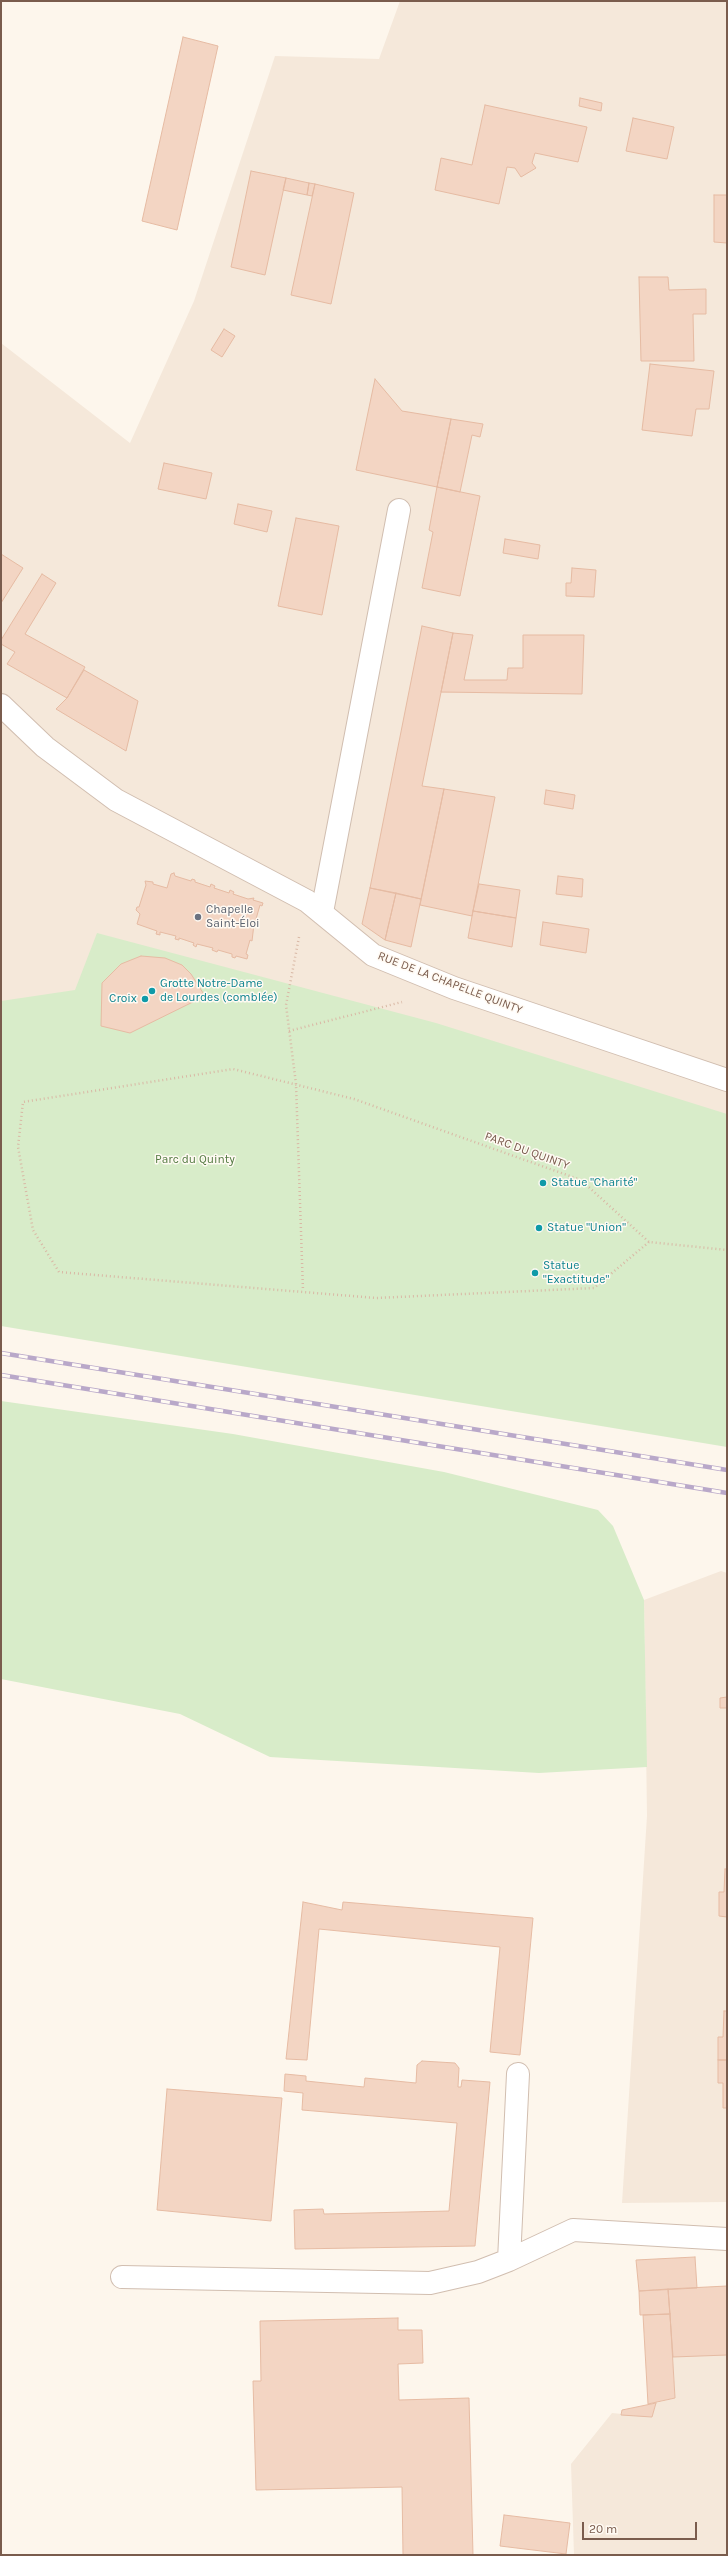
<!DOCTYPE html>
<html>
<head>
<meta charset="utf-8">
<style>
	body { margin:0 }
	#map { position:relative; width:728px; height:2556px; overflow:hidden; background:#fdf6ec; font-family:Karla,sans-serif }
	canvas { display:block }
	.frame { position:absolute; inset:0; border:2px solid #7a5c4d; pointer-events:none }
	.scale { position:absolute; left:582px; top:2522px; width:115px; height:18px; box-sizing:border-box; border:2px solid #7a5c4d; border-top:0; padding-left:5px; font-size:12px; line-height:14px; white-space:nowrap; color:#7a5c4d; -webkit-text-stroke:3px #fffaf3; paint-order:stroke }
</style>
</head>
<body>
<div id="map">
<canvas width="728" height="2556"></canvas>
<div class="frame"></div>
<div class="scale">20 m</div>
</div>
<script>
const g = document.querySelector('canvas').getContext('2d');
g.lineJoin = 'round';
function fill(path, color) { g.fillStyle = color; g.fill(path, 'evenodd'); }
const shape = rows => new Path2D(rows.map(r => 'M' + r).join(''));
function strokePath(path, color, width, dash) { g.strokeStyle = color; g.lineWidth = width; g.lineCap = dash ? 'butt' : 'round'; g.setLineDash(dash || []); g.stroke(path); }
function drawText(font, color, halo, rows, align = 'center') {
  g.font = font + ' Karla,sans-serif'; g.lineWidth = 3; g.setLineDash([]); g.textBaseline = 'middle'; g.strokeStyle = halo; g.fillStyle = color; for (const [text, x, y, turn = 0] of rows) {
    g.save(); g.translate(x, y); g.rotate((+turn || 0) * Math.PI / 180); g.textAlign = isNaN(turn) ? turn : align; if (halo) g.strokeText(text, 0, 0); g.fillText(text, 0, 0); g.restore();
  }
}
const residential = shape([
	[400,1,727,1,727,1430,276,1371,213,1063,1,1093,1,343,130,443,194,301,275,56,379,59],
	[721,1571,727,1573,727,2202,622,2203,647,1816,644,1600],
	[727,2286,727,2555,574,2555,571,2464,612,2413,652,2417,656,2403,675,2398,668,2289]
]);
const green = shape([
	[97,933,436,1023,727,1114,727,1447,1,1326,1,1001,75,990],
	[1,1401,233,1434,444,1472,598,1510,613,1526,644,1600,647,1767,539,1773,270,1757,180,1714,1,1679]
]);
const building = shape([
	[183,37,218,46,177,230,142,221,183,37],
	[580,98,602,103,601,111,579,106,580,98],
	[485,105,587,127,578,162,535,153,532,163,536,168,521,177,515,168,507,167,499,204,435,190,441,158,472,165,485,105],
	[633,118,674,127,667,159,626,151,633,118],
	[251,171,286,178,265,275,231,267,251,171],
	[286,178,309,183,307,195,283,190,286,178],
	[309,183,315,184,312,196,307,195,309,183],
	[315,184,354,193,331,304,291,295,315,184],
	[714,195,727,195,727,243,714,242,714,195],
	[639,277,668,277,669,290,706,289,706,314,693,314,694,361,641,361,639,277],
	[224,329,235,336,222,357,211,350,224,329],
	[650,364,714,371,709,409,696,409,692,436,642,430,650,364],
	[375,379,402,411,451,419,437,487,356,470,375,379],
	[451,419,483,424,480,437,472,435,460,492,437,487,451,419],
	[164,463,212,473,206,499,158,489,164,463],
	[437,487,480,496,460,596,422,588,433,532,429,530,437,487],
	[238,504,272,511,267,532,234,524,238,504],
	[296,518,339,526,322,615,278,606,296,518],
	[505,539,540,545,538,559,503,553,505,539],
	[1,554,23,568,1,603,1,554],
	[572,568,596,570,594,597,566,596,566,583,571,583,572,568],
	[42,574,56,583,25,634,85,667,67,698,7,664,15,652,1,644,1,640,42,574],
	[422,626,453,633,422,786,444,789,421,899,370,888,422,626],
	[453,633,473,635,464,680,507,680,508,668,523,668,523,635,584,635,582,694,441,692,453,633],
	[84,670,138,701,126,751,56,709,67,698,84,670],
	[444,789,495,797,472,916,420,905,444,789],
	[546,790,575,795,573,809,544,804,546,790],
	[174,873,175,876,191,881,192,879,195,880,195,882,210,887,211,884,215,886,214,888,229,893,230,890,234,892,233,894,248,899,254,898,253,900,263,903,262,906,260,905,256,919,258,920,257,924,254,924,252,941,250,940,246,954,248,955,247,959,236,956,235,958,232,957,232,954,218,950,217,952,212,950,213,948,197,944,196,947,193,945,194,943,179,938,179,940,175,939,176,936,160,932,160,935,156,934,157,931,137,924,140,914,136,910,137,907,139,907,146,885,145,881,153,882,153,884,167,888,171,874,174,873],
	[558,876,583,879,582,897,556,894,558,876],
	[479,884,520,890,516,918,473,911,479,884],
	[370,888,396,893,385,940,362,924,370,888],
	[396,893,421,899,411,947,385,940,396,893],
	[473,911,516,918,512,947,468,938,473,911],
	[543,922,589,929,586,953,540,945,543,922],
	[141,956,165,958,182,965,191,974,205,996,130,1033,101,1026,102,983,121,964,141,956],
	[727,1697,727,1708,720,1708,720,1698,727,1697],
	[725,1869,727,1869,727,1917,719,1916,719,1892,724,1892,725,1869],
	[303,1902,342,1910,343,1902,533,1918,520,2055,490,2052,500,1947,319,1929,307,2060,286,2059,303,1902],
	[724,2011,727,2011,727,2060,718,2060,718,2037,723,2037,724,2011],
	[718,2060,727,2060,727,2108,723,2108,723,2083,718,2083,718,2060],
	[422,2061,455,2063,459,2068,458,2087,461,2087,462,2080,490,2082,475,2246,295,2249,294,2210,323,2209,324,2214,449,2211,457,2123,302,2110,303,2093,284,2091,285,2074,306,2076,306,2081,364,2087,365,2078,416,2083,417,2065,422,2061],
	[167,2089,282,2098,271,2221,157,2210,167,2089],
	[695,2257,697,2288,639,2291,636,2260,695,2257],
	[727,2286,727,2355,673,2357,668,2289,727,2286],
	[668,2289,670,2314,640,2315,639,2291,668,2289],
	[670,2314,675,2398,648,2404,643,2315,670,2314],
	[398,2318,398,2330,422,2330,423,2363,398,2364,399,2400,469,2398,473,2555,403,2555,402,2487,256,2490,253,2381,261,2381,260,2321,398,2318],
	[656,2403,652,2417,621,2415,622,2410,656,2403],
	[504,2515,570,2523,566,2554,500,2546,504,2515]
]);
const path = shape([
	[299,937,286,1005,296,1084,303,1291],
	[289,1031,402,1002],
	[649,1242,594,1288,376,1298,59,1272,33,1230,18,1147,23,1102,233,1069,354,1099,581,1180,649,1242,727,1250]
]);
const minor = shape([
	[1,705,45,747,116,800,307,901,373,955,454,988,727,1080],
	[322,912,399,510],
	[509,2260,518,2074],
	[122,2277,430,2283,478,2272,509,2260,573,2230,727,2239]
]);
const rail = shape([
	[1,1353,727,1470],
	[1,1375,727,1493]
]);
const markers = [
	[198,917,4,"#6b7280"],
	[152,991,4,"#0f9aa8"],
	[145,999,4,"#0f9aa8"],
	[543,1183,4,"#0f9aa8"],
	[539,1228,4,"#0f9aa8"],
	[535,1273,4,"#0f9aa8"]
];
const worshipNames = [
	["Chapelle",206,910],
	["Saint-Éloi",206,924]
];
const streetNames = [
	["RUE DE LA CHAPELLE QUINTY",450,983,21],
	["PARC DU QUINTY",527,1151,20]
];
const cultureNames = [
	["Grotte Notre-Dame",160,984],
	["de Lourdes (comblée)",160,998],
	["Croix",137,999,"right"],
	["Statue \"Charité\"",551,1183],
	["Statue \"Union\"",547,1228],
	["Statue",543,1266],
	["\"Exactitude\"",543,1280]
];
const parkNames = [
	["Parc du Quinty",195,1160]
];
fill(residential, '#f5e8da');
fill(green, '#d8ecc9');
fill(building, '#f3d5c3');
strokePath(building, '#e6bba3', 1);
strokePath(minor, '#d1beb0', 24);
strokePath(path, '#d9b8a5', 2.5, [1, 3]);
strokePath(minor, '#fff', 22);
strokePath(rail, '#b9a8c9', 4.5);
strokePath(rail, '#fffaf3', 3, [9]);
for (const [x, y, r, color] of markers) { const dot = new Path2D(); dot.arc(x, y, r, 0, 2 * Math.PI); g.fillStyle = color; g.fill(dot); strokePath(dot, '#fffaf3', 1.5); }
drawText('12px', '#5b616d', '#fffaf3', worshipNames, 'left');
drawText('12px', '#7a5c4d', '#fffaf3', streetNames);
drawText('12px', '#0d838f', '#fffaf3', cultureNames, 'left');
drawText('12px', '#537a41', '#fffaf3', parkNames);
</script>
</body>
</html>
